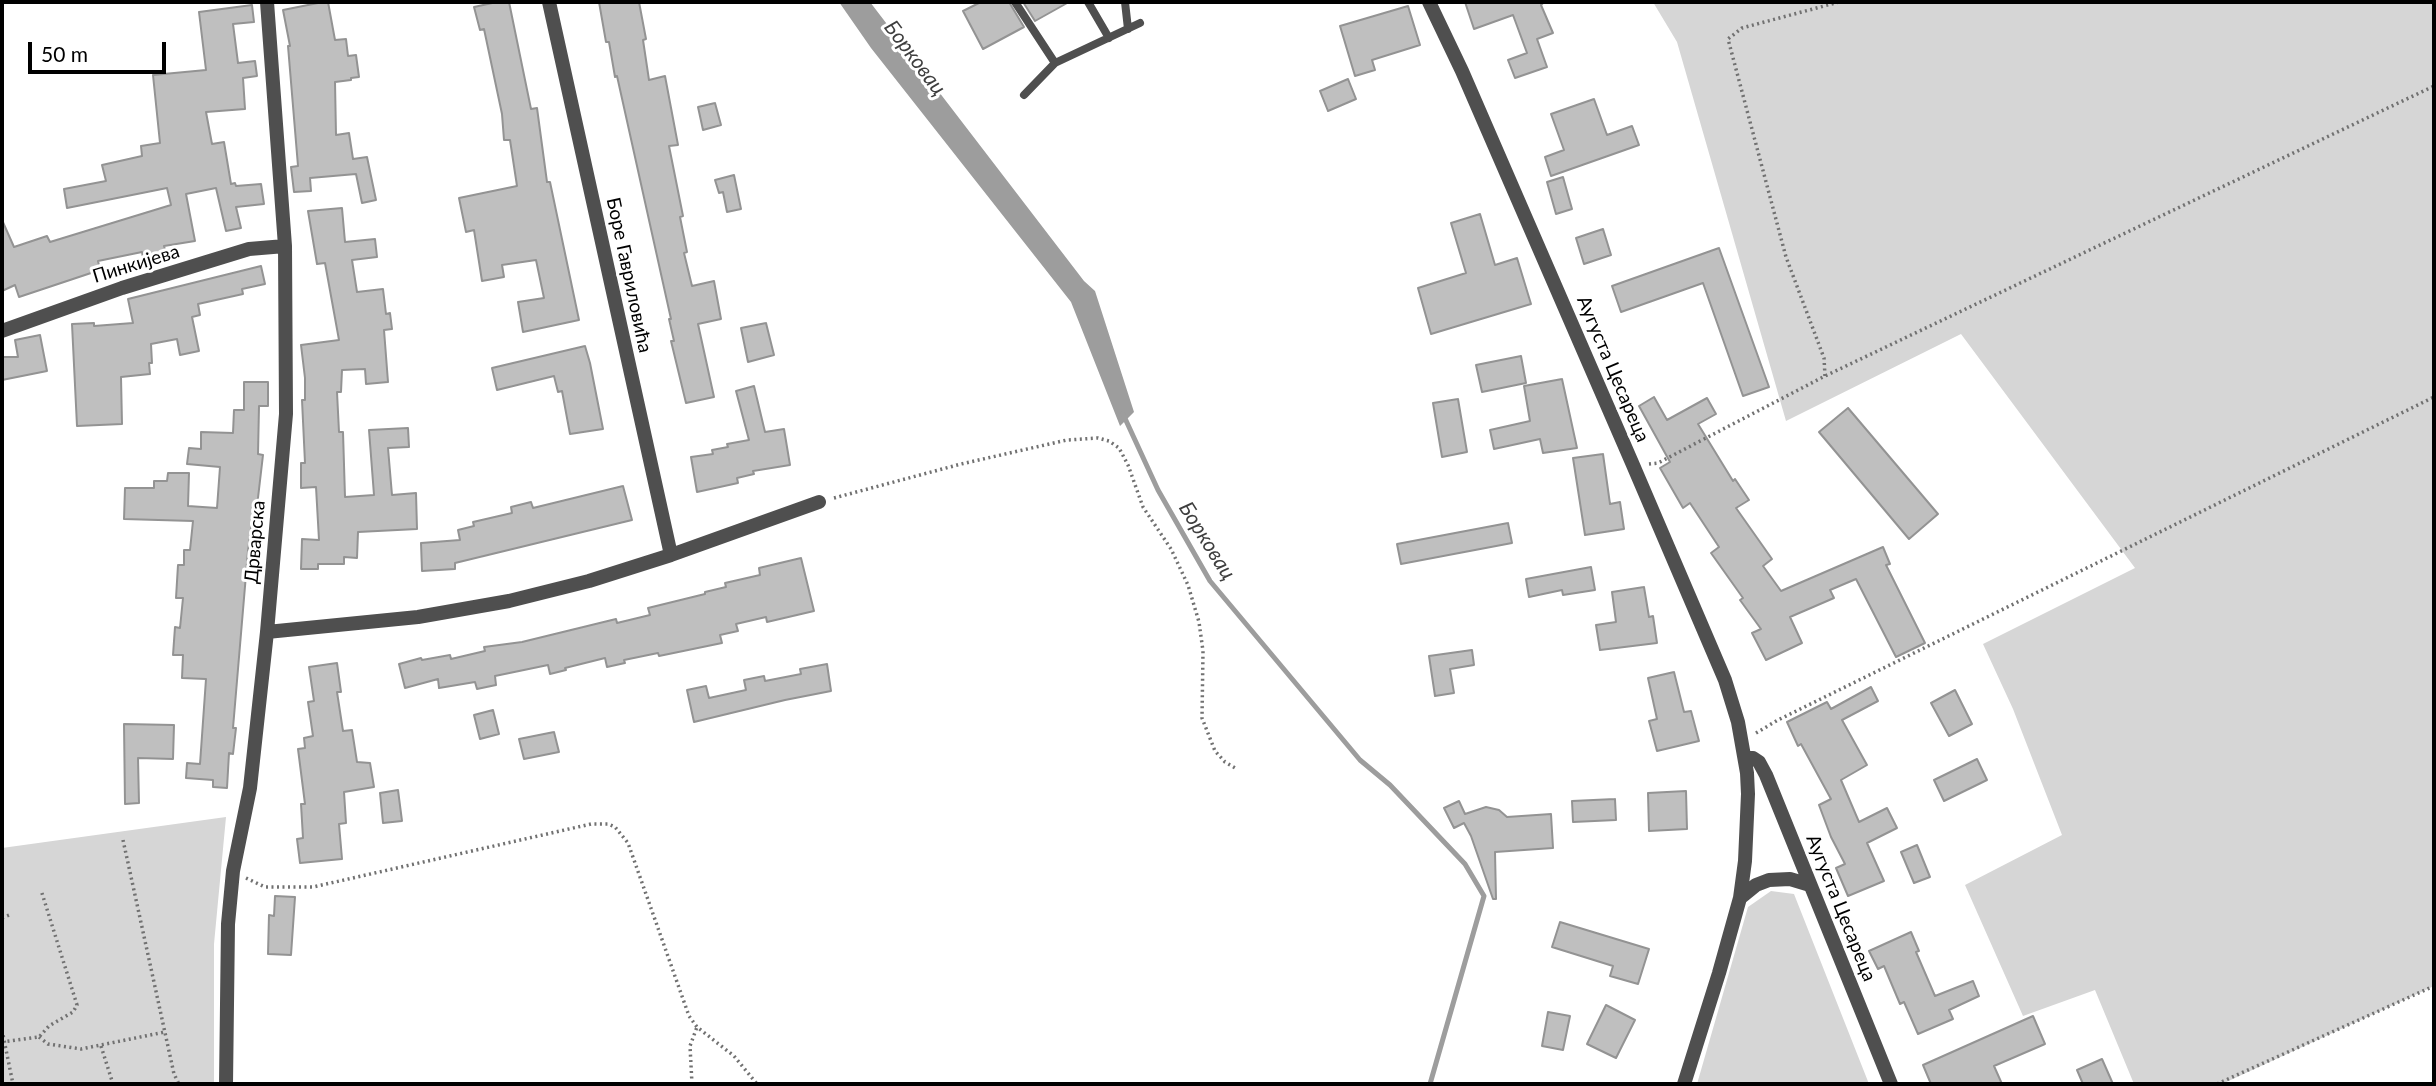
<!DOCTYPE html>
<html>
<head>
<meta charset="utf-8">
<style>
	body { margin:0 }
	#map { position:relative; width:2436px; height:1086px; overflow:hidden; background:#fff; font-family:Lato,sans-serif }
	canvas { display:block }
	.frame { position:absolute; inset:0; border:4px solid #000; pointer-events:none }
	.scale { position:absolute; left:28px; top:42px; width:138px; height:32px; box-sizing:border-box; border:4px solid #000; border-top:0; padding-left:9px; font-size:21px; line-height:24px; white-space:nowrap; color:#000; -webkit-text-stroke:5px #fff; paint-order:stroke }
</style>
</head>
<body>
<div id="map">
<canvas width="2436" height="1086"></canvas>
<div class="frame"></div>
<div class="scale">50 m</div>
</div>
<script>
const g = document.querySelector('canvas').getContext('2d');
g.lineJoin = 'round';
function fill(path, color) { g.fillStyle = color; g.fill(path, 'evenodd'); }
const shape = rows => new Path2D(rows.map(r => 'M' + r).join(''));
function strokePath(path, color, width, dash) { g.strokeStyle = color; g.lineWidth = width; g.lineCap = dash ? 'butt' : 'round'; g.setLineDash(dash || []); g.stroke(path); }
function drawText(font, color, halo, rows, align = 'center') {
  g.font = font + ' Lato,sans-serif'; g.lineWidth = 6; g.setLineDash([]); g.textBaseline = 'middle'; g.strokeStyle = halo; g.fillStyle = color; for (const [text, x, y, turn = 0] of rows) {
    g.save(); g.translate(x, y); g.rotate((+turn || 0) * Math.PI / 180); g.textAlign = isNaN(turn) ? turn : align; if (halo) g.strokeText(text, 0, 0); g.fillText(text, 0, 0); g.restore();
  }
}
const green = shape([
	[1653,2,2434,2,2434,986,2222,1084,2134,1084,2095,990,2023,1016,1965,885,2062,835,2013,709,1983,644,2135,568,1961,334,1786,421,1677,42],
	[226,817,214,944,214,1084,2,1084,2,848],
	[1771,891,1794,894,1869,1084,1697,1084,1748,907]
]);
const water = shape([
	[839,2,870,2,1084,281,1095,291,1134,412,1120,426,1071,302,871,48]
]);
const stream = shape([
	[1123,414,1158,490,1210,581,1360,760,1390,785,1465,864,1484,896,1430,1084]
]);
const building = shape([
	[323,2,328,2,335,40,346,39,348,56,356,55,359,77,351,78,351,80,335,82,336,135,349,133,353,159,367,157,376,200,362,203,356,174,310,178,311,191,294,192,291,167,298,166,288,46,290,46,283,10,323,2],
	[497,2,509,2,531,109,537,108,547,182,550,182,579,320,523,332,518,302,544,298,536,260,502,265,504,277,482,281,474,230,466,232,459,198,517,186,510,140,504,140,502,114,484,29,480,30,474,7,497,2],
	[599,2,639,2,646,39,643,40,649,80,665,76,678,145,669,146,683,216,680,217,687,252,684,253,692,286,714,281,721,319,698,324,714,397,686,403,671,341,674,341,669,319,671,319,617,76,615,77,609,42,606,42,599,2],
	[981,2,1009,2,1024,27,983,49,963,11,981,2],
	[1023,2,1069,2,1035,21,1023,2],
	[1465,2,1544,2,1541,5,1553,33,1537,39,1547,67,1515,78,1508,60,1527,53,1513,15,1474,29,1465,2],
	[252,5,254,22,233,24,238,63,255,61,257,76,243,78,245,109,206,112,212,144,224,142,231,184,235,183,236,186,261,184,264,204,236,207,241,228,226,231,216,188,186,194,195,241,164,246,166,253,143,258,142,252,98,261,100,270,19,297,15,285,2,291,2,220,14,247,47,236,50,242,171,205,167,188,67,208,64,189,106,181,102,165,142,156,141,146,160,143,153,75,206,70,199,12,252,5],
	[1408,6,1420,45,1372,60,1375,70,1355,76,1340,26,1408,6],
	[1348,79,1356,99,1328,111,1320,91,1348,79],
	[1594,99,1607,135,1632,126,1639,145,1551,176,1545,157,1564,150,1551,114,1594,99],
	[715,103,721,125,703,130,698,107,715,103],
	[734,175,741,209,727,212,723,192,719,193,715,180,734,175],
	[1563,177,1572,209,1556,214,1547,182,1563,177],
	[342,208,345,242,375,239,377,257,352,260,357,292,383,289,386,314,390,313,392,329,384,330,388,382,366,384,365,369,342,370,341,392,337,392,339,432,343,432,345,497,374,495,369,430,408,428,409,447,388,448,392,495,416,493,417,529,358,532,357,558,344,557,344,564,318,564,318,569,301,569,302,539,319,540,316,487,301,488,301,463,305,463,302,400,305,400,305,378,301,345,339,340,325,263,317,264,308,211,342,208],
	[1480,214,1495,265,1517,258,1531,304,1431,334,1418,288,1466,273,1451,223,1480,214],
	[1603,229,1611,255,1584,264,1576,238,1603,229],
	[1719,248,1769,387,1743,396,1703,283,1621,312,1612,286,1719,248],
	[261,266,265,284,242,289,243,294,198,304,200,315,192,317,199,351,180,355,177,339,151,344,152,363,149,363,150,374,121,377,122,424,77,426,72,324,94,323,94,326,133,323,128,299,261,266],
	[766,323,774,355,748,362,741,328,766,323],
	[40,335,47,371,2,380,2,357,18,357,15,340,40,335],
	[585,346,590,363,603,429,570,434,562,391,558,392,554,376,497,390,492,368,585,346],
	[1521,356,1526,383,1482,392,1476,365,1521,356],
	[1562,379,1577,448,1543,453,1540,439,1494,449,1490,430,1530,421,1524,386,1562,379],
	[244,382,268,382,268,406,259,406,258,454,263,455,256,515,253,515,248,551,233,728,236,728,233,754,229,753,227,788,213,787,213,780,186,778,187,763,200,764,206,679,182,678,183,655,173,655,175,627,180,628,183,598,176,598,178,565,184,565,184,550,190,550,193,521,124,519,125,488,154,488,154,481,167,481,168,473,189,473,188,506,217,508,220,467,187,464,189,448,201,449,201,432,233,433,234,410,244,410,244,382],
	[754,386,765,432,784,429,790,465,753,471,754,474,737,478,738,483,697,492,691,457,713,454,712,450,728,447,727,444,749,440,736,391,754,386],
	[1654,397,1667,420,1707,398,1716,414,1698,424,1733,481,1735,479,1749,500,1736,508,1772,559,1763,566,1781,591,1883,547,1890,564,1886,565,1925,643,1896,657,1856,579,1830,590,1834,598,1790,617,1802,643,1766,660,1752,633,1761,629,1740,600,1743,598,1711,553,1719,547,1690,503,1683,508,1660,468,1670,462,1639,406,1654,397],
	[1458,399,1467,452,1442,457,1433,403,1458,399],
	[1848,408,1938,514,1909,539,1819,432,1848,408],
	[1603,454,1610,504,1620,502,1624,529,1585,535,1573,458,1603,454],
	[623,486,632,520,455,563,455,569,422,571,421,543,460,540,458,530,474,526,473,522,512,513,511,507,531,502,533,508,623,486],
	[1508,523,1512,543,1401,564,1397,544,1508,523],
	[801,558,814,611,767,622,766,617,736,624,738,631,720,635,722,643,659,656,658,653,624,660,625,663,607,667,605,658,565,668,566,670,550,674,548,665,495,676,496,685,477,689,475,682,439,688,438,679,405,688,399,664,421,658,422,660,450,655,451,659,485,651,484,647,522,642,616,619,617,623,650,615,648,608,705,594,705,592,726,587,725,583,760,575,759,568,801,558],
	[1591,567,1595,590,1563,595,1562,590,1529,597,1526,579,1591,567],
	[1644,587,1649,617,1653,616,1657,643,1600,650,1596,625,1616,622,1612,592,1644,587],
	[1472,650,1474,665,1450,669,1454,693,1435,696,1429,656,1472,650],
	[337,663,341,692,337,692,343,731,352,730,357,762,370,763,374,787,344,792,346,823,339,824,342,859,300,863,297,839,303,838,301,804,305,804,298,749,305,748,304,738,313,736,308,702,314,701,309,667,337,663],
	[827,664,831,691,785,700,694,722,687,690,706,686,709,698,746,690,744,680,764,676,765,681,801,674,800,669,827,664],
	[1674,672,1684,712,1691,711,1699,741,1657,751,1649,721,1657,719,1648,678,1674,672],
	[1871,687,1878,701,1842,720,1867,765,1841,780,1859,822,1887,808,1897,828,1867,843,1884,881,1848,896,1836,868,1845,864,1831,837,1819,805,1831,799,1801,744,1798,746,1787,722,1827,702,1831,709,1871,687],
	[1955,690,1972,724,1949,736,1931,703,1955,690],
	[493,710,499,734,480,739,474,715,493,710],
	[124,724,174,725,173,759,138,758,139,803,125,804,124,724],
	[554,732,559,752,524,759,519,739,554,732],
	[1977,759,1987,780,1944,801,1934,780,1977,759],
	[398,790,402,821,383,823,380,793,398,790],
	[1686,791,1687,829,1649,831,1648,793,1686,791],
	[1615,799,1616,820,1573,822,1572,801,1615,799],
	[1459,801,1465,814,1486,807,1499,810,1507,817,1551,814,1553,848,1495,852,1496,899,1493,899,1471,836,1464,823,1454,828,1444,808,1459,801],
	[1917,845,1930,877,1914,883,1901,852,1917,845],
	[275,896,295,897,291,955,268,954,269,915,274,916,275,896],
	[1560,922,1649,949,1638,984,1610,976,1613,966,1552,947,1560,922],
	[1911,932,1919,951,1916,952,1935,996,1973,981,1979,996,1949,1010,1953,1019,1918,1034,1904,1002,1900,1004,1884,966,1878,969,1869,951,1911,932],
	[1606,1005,1635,1020,1616,1058,1587,1044,1606,1005],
	[1548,1012,1570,1016,1563,1050,1542,1046,1548,1012],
	[2033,1016,2045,1044,1994,1066,2002,1084,1931,1084,1923,1065,2033,1016],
	[2102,1059,2113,1084,2083,1084,2077,1070,2102,1059]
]);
const path = shape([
	[1825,376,1824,358,1786,257,1728,39,1742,28,1839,2],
	[1649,464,1658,463,1825,376,2434,86],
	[834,498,961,464,1067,440,1098,438,1109,441,1119,448,1128,465,1143,507,1171,549,1188,585,1199,622,1203,651,1202,718,1215,751,1225,762,1237,769],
	[1756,733,1778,720,2434,397],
	[123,840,174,1074,179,1084],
	[246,878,265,887,313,887,591,824,608,824,615,827,628,843,689,1016,697,1027,734,1056,757,1084],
	[2,918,12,914],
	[2,1030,13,1084],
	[39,1037,48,1044,81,1049,165,1032],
	[2,1042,39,1037,49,1026,73,1012,77,1005,41,890],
	[101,1046,113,1084],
	[692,1084,690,1046,697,1027],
	[2217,1084,2434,986]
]);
const service = shape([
	[1015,2,1055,63],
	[1088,2,1109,38],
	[1125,2,1128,29],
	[1024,95,1055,63,1140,23]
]);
const minor = shape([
	[549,2,671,555],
	[1429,2,1462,71,1633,465,1725,680,1738,722,1747,773,1748,794,1745,861,1740,898,1719,973,1684,1084],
	[2,331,122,288,249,249,285,246],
	[267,632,418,617,509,601,589,581,671,555,819,502],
	[1745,758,1753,758,1759,762,1766,775,1891,1084],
	[1740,898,1756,885,1769,880,1790,879,1810,885],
	[226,1084,228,924,233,871,250,788,267,632,286,414,285,246,267,2]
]);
const streetNames = [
	["Пинкијева",136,264,-17],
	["Боре Гавриловића",629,275,78],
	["Аугуста Цесареца",1613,369,67],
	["Дрварска",255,542,-85],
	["Аугуста Цесареца",1841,908,68]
];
const waterNames = [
	["Борковац",915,58,53],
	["Борковац",1207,541,58]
];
fill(green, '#d6d6d6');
fill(water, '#9d9d9d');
strokePath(stream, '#9d9d9d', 5);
fill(building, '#bfbfbf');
strokePath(building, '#939393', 2);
strokePath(path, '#717171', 3.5, [2, 3.5]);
strokePath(service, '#4f4f4f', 8);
strokePath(minor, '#4f4f4f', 14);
drawText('19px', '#000', '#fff', streetNames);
drawText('italic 21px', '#3e3e3e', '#fff', waterNames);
</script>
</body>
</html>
